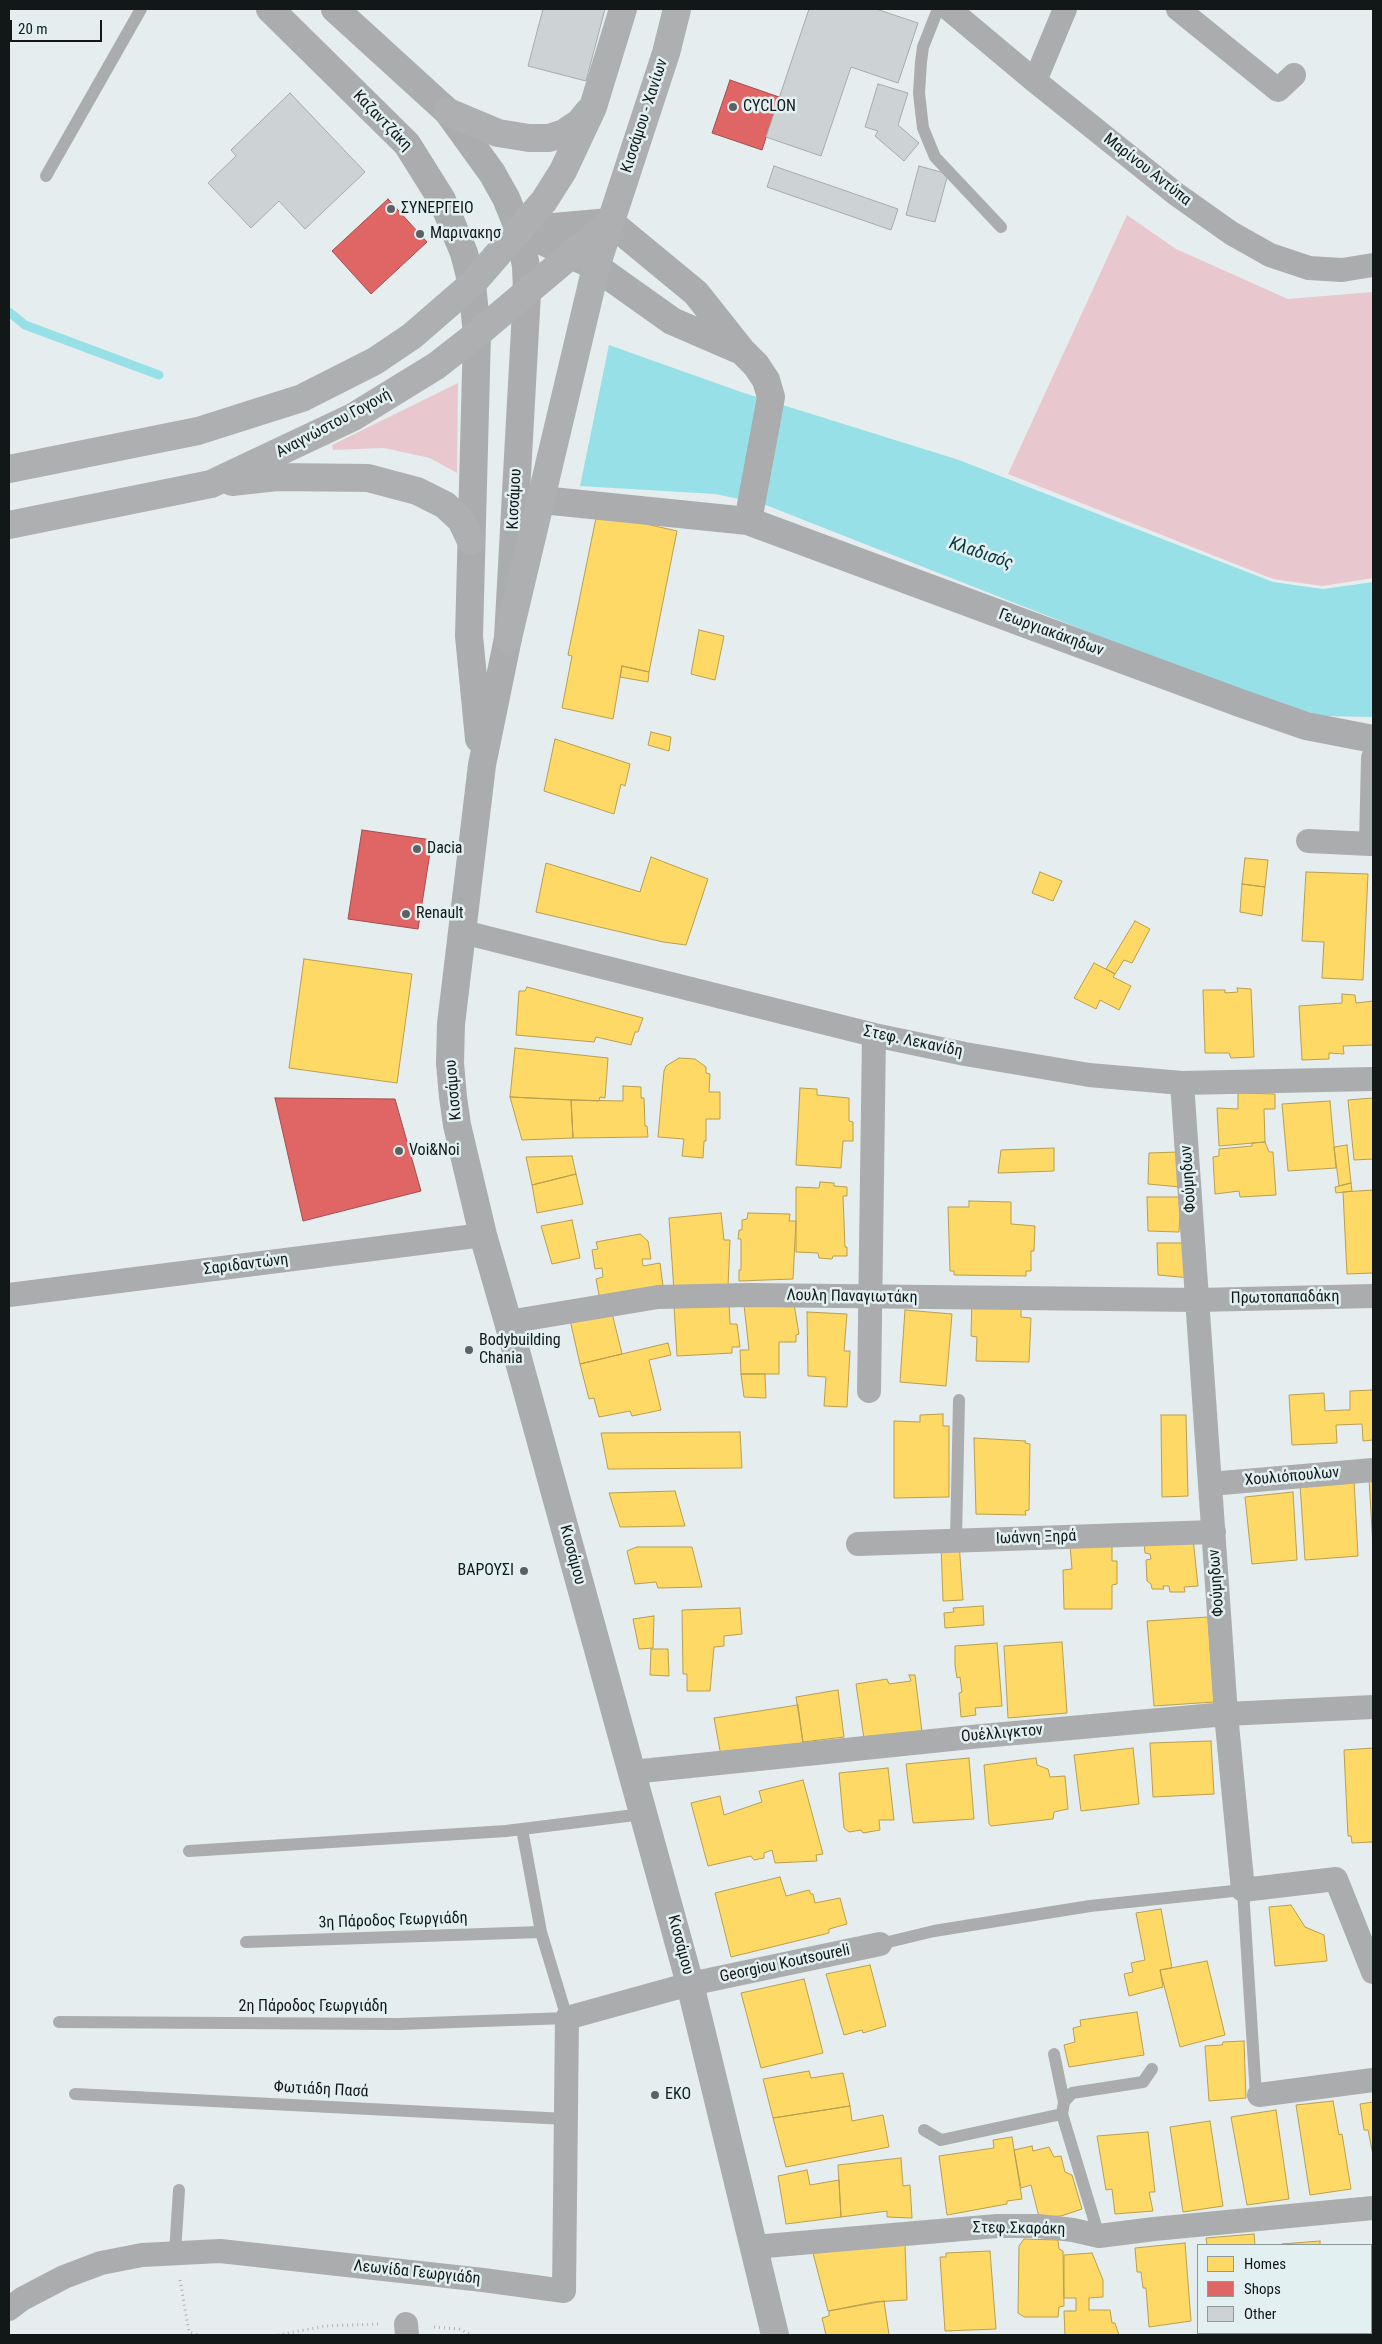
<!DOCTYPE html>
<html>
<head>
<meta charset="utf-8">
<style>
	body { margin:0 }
	#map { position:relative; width:1382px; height:2344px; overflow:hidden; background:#e6edee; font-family:"Roboto Condensed",sans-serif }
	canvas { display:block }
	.frame { position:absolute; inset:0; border:10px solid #121718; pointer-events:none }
	.legend { position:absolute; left:1197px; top:2244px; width:175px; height:90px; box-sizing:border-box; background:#e2f0f1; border:1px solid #8f999a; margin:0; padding:6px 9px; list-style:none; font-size:15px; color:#121718 }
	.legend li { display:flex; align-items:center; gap:10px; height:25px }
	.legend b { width:25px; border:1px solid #8f999a }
	.scale { position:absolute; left:10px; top:20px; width:92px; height:22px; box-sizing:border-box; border:2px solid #121718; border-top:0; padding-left:6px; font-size:15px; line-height:18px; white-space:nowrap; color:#121718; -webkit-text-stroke:4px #e2f0f1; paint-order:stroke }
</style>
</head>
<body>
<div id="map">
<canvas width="1382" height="2344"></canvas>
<div class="frame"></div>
<ul class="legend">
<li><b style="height:14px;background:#ffd966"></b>Homes</li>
<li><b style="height:14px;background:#e06666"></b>Shops</li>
<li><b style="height:14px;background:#cdd3d4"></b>Other</li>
</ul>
<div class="scale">20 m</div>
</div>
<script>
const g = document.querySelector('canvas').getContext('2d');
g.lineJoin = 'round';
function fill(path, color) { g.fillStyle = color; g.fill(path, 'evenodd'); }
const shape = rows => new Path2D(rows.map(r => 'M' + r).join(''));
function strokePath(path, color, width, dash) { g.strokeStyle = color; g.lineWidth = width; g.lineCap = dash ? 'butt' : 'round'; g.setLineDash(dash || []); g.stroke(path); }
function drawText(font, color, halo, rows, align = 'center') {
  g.font = font + ' "Roboto Condensed",sans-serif'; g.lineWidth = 5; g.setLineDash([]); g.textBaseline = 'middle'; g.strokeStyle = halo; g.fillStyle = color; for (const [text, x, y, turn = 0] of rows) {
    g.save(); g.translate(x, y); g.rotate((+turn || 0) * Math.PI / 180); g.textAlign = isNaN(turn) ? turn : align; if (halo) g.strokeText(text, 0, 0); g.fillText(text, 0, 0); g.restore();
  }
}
const green = shape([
	[1127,215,1176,249,1288,299,1373,292,1373,578,1322,586,1273,579,1008,474],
	[458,383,457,473,430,458,384,448,333,450,332,445]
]);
const water = shape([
	[609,345,741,392,959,460,1273,582,1323,589,1373,582,1373,717,1323,716,1259,699,763,504,715,494,580,486]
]);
const homes = shape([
	[597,513,677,531,649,672,622,666,613,719,562,708,572,656,568,655,597,513],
	[699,630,724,636,715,680,691,674,699,630],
	[622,666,649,672,648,682,620,677,622,666],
	[651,732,671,737,669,751,648,745,651,732],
	[555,739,630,764,625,786,621,784,614,814,544,791,555,739],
	[651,857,708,879,686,945,663,942,536,912,546,863,640,892,651,857],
	[1245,858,1268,860,1265,887,1242,884,1245,858],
	[1040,872,1062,881,1053,901,1032,893,1040,872],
	[1306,872,1368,874,1363,980,1322,978,1324,942,1302,941,1306,872],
	[1242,884,1265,887,1262,916,1240,912,1242,884],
	[1135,921,1150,929,1132,963,1124,960,1115,974,1106,969,1135,921],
	[304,959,412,974,397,1083,289,1068,304,959],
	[1094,963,1115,974,1113,977,1131,986,1119,1010,1100,1000,1096,1009,1074,998,1094,963],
	[527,987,643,1018,638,1032,635,1032,631,1045,596,1037,594,1042,516,1035,519,991,525,991,527,987],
	[1237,988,1251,989,1254,1057,1231,1058,1229,1053,1205,1053,1203,990,1225,990,1225,993,1238,992,1237,988],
	[1342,994,1355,995,1356,1003,1373,1001,1373,1045,1343,1046,1344,1054,1329,1053,1329,1059,1302,1060,1299,1006,1342,1003,1342,994],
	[515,1048,608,1058,605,1098,600,1097,599,1101,510,1097,515,1048],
	[679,1058,695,1059,706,1067,706,1073,710,1074,709,1092,720,1092,720,1119,706,1119,706,1141,704,1141,703,1158,682,1156,684,1139,658,1137,664,1071,666,1066,679,1058],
	[623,1086,641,1087,641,1098,644,1098,645,1126,647,1126,648,1137,573,1138,571,1100,623,1101,623,1086],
	[800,1088,817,1089,817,1095,849,1098,849,1121,853,1122,853,1141,843,1141,841,1168,796,1165,800,1088],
	[1238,1093,1275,1094,1275,1109,1264,1109,1265,1142,1219,1146,1217,1108,1238,1109,1238,1093],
	[510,1097,571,1100,573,1138,522,1140,510,1097],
	[1373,1098,1373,1159,1354,1160,1348,1100,1373,1098],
	[1330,1101,1336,1168,1288,1171,1282,1104,1330,1101],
	[1265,1142,1269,1152,1273,1152,1276,1195,1240,1197,1239,1191,1215,1194,1213,1157,1219,1156,1219,1149,1252,1146,1252,1143,1265,1142],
	[1347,1145,1351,1183,1339,1186,1334,1147,1347,1145],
	[1054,1148,1054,1171,998,1173,1001,1150,1054,1148],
	[1178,1152,1180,1187,1148,1184,1149,1153,1178,1152],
	[572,1156,576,1174,532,1185,526,1157,572,1156],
	[576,1174,583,1204,537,1213,532,1185,576,1174],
	[820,1182,834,1183,834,1186,847,1187,847,1196,843,1196,845,1247,847,1247,847,1256,833,1256,832,1259,819,1258,818,1253,796,1252,796,1187,819,1188,820,1182],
	[1351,1183,1352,1191,1336,1193,1335,1187,1351,1183],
	[1373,1190,1373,1273,1347,1274,1343,1192,1373,1190],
	[1147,1197,1181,1197,1179,1232,1148,1231,1147,1197],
	[969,1201,1011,1202,1011,1224,1035,1226,1034,1251,1031,1251,1031,1271,1026,1271,1026,1276,954,1275,954,1271,950,1271,948,1207,969,1207,969,1201],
	[721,1213,724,1240,730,1240,728,1286,674,1291,669,1218,721,1213],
	[748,1213,790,1214,789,1221,796,1221,793,1279,739,1281,739,1270,741,1270,741,1239,738,1239,739,1230,742,1230,742,1220,747,1219,748,1213],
	[572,1220,580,1258,552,1264,541,1226,572,1220],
	[640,1234,648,1241,651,1259,642,1259,643,1266,660,1263,663,1286,600,1300,596,1279,603,1277,602,1268,595,1269,592,1250,598,1249,596,1242,640,1234],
	[1157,1243,1192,1243,1191,1278,1158,1275,1157,1243],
	[972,1301,1021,1305,1021,1317,1031,1318,1029,1362,976,1361,977,1337,971,1336,972,1301],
	[729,1303,730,1324,737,1324,740,1347,732,1347,732,1353,677,1356,674,1306,729,1303],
	[794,1304,799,1334,796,1335,796,1342,779,1342,779,1374,741,1374,740,1350,749,1350,744,1305,794,1304],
	[905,1310,952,1314,946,1386,900,1382,905,1310],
	[807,1312,847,1314,844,1351,850,1351,847,1407,824,1406,826,1377,808,1376,807,1312],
	[612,1313,622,1354,580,1364,570,1320,612,1313],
	[668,1343,671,1355,649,1360,661,1410,632,1416,630,1411,599,1417,594,1398,589,1399,580,1364,668,1343],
	[741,1374,765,1374,766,1398,744,1397,741,1374],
	[1373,1390,1373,1440,1363,1441,1362,1424,1336,1425,1337,1443,1292,1445,1289,1395,1324,1393,1325,1411,1345,1410,1350,1410,1350,1391,1373,1390],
	[943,1414,943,1426,949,1426,949,1497,894,1498,894,1421,920,1422,920,1415,943,1414],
	[1161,1415,1186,1415,1188,1496,1162,1497,1161,1415],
	[740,1432,742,1468,608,1469,601,1433,740,1432],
	[974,1438,1026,1441,1025,1443,1030,1444,1029,1510,1025,1511,1026,1515,976,1514,974,1438],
	[1369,1478,1373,1478,1373,1547,1369,1478],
	[1354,1480,1358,1556,1305,1560,1300,1484,1354,1480],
	[675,1491,685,1526,620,1527,609,1493,675,1491],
	[1293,1492,1297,1560,1252,1564,1245,1497,1293,1492],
	[1193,1538,1198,1586,1184,1587,1185,1592,1170,1592,1169,1586,1163,1586,1164,1589,1152,1589,1151,1584,1147,1581,1146,1560,1151,1559,1150,1554,1145,1553,1144,1543,1193,1538],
	[1112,1541,1112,1561,1117,1561,1117,1584,1112,1585,1112,1609,1064,1609,1063,1570,1072,1569,1070,1545,1112,1541],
	[959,1542,963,1600,943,1601,941,1543,959,1542],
	[637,1547,692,1547,702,1587,658,1588,656,1582,635,1584,627,1551,637,1547],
	[983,1606,984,1625,945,1628,944,1613,954,1612,953,1608,983,1606],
	[740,1608,742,1634,724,1636,724,1646,714,1647,710,1691,687,1691,687,1674,683,1674,682,1610,740,1608],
	[654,1616,653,1648,639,1649,633,1619,654,1616],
	[1208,1617,1214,1702,1154,1706,1147,1621,1208,1617],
	[1062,1642,1067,1713,1008,1718,1004,1646,1062,1642],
	[997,1643,1002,1706,975,1708,976,1715,961,1717,959,1693,962,1692,960,1677,957,1678,955,1665,955,1646,997,1643],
	[651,1649,668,1649,669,1676,650,1675,651,1649],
	[909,1675,915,1675,922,1732,864,1739,856,1684,887,1679,889,1684,911,1681,909,1675],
	[838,1690,844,1737,803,1742,796,1697,838,1690],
	[798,1705,803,1743,721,1756,714,1718,798,1705],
	[1211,1741,1214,1794,1153,1797,1150,1743,1211,1741],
	[1133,1748,1139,1804,1081,1811,1074,1755,1133,1748],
	[1373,1748,1373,1840,1372,1842,1352,1843,1351,1836,1348,1836,1344,1750,1373,1748],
	[969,1758,974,1819,913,1823,906,1764,969,1758],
	[1036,1758,1037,1765,1048,1769,1050,1777,1065,1776,1068,1809,1054,1812,1053,1819,991,1826,989,1824,984,1765,1036,1758],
	[888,1768,894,1820,879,1820,880,1830,863,1833,861,1830,849,1832,844,1828,839,1773,888,1768],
	[803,1780,823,1854,816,1855,817,1861,775,1863,772,1850,764,1853,764,1858,754,1860,751,1856,708,1866,691,1803,720,1796,724,1815,762,1802,759,1791,803,1780],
	[780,1877,786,1896,809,1890,811,1894,813,1894,815,1903,840,1898,847,1924,829,1929,829,1933,731,1957,715,1893,780,1877],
	[1291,1905,1305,1927,1324,1935,1327,1961,1275,1966,1269,1907,1291,1905],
	[1161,1909,1172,1968,1160,1970,1163,1987,1129,1996,1124,1974,1133,1972,1131,1963,1145,1960,1136,1913,1161,1909],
	[1207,1961,1225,2035,1180,2047,1160,1970,1207,1961],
	[870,1965,886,2026,863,2033,862,2030,844,2035,826,1974,870,1965],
	[804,1979,823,2053,761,2068,741,1993,804,1979],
	[1137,2012,1144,2055,1069,2067,1064,2045,1075,2042,1073,2028,1081,2026,1080,2020,1137,2012],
	[1244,2041,1246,2098,1209,2101,1205,2046,1222,2045,1223,2042,1244,2041],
	[809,2071,811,2078,843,2073,850,2106,773,2118,763,2079,809,2071],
	[1333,2101,1339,2135,1342,2134,1351,2189,1310,2195,1296,2105,1333,2101],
	[1373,2102,1373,2155,1368,2130,1364,2130,1360,2104,1373,2102],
	[850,2106,852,2121,883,2115,889,2147,786,2167,773,2118,850,2106],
	[1276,2110,1289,2199,1247,2205,1231,2117,1276,2110],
	[1210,2121,1223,2206,1183,2212,1170,2127,1210,2121],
	[1148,2132,1155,2192,1149,2192,1153,2211,1115,2214,1112,2189,1106,2190,1097,2136,1148,2132],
	[1012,2137,1022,2199,1007,2201,1007,2204,947,2215,939,2156,994,2148,993,2140,1012,2137],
	[1032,2146,1033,2151,1049,2147,1054,2157,1061,2156,1065,2172,1072,2175,1082,2209,1061,2216,1039,2217,1031,2185,1021,2188,1014,2150,1032,2146],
	[901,2158,903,2186,910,2185,912,2218,887,2217,887,2211,841,2217,838,2165,901,2158],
	[807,2170,810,2185,839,2180,841,2217,786,2224,778,2176,807,2170],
	[1254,2234,1255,2245,1207,2245,1206,2238,1254,2234],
	[1024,2239,1058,2240,1059,2249,1063,2251,1064,2306,1059,2307,1058,2317,1024,2317,1018,2313,1019,2246,1024,2239],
	[1320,2241,1320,2245,1282,2244,1320,2241],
	[905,2243,907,2300,874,2302,828,2311,813,2253,905,2243],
	[1185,2243,1191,2321,1149,2327,1146,2288,1143,2288,1141,2272,1137,2272,1135,2248,1185,2243],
	[990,2251,996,2329,945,2331,940,2257,946,2257,946,2253,990,2251],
	[1092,2253,1103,2280,1103,2297,1089,2298,1089,2310,1110,2310,1112,2323,1115,2323,1119,2335,1065,2335,1064,2311,1076,2311,1076,2298,1064,2298,1064,2255,1092,2253],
	[884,2301,889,2335,826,2335,822,2318,829,2316,829,2311,884,2301]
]);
const shops = shape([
	[730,80,779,97,762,150,712,133,730,80],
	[388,199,427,242,371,294,332,251,388,199],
	[362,830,432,840,418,929,348,919,362,830],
	[275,1098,395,1099,421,1191,303,1221,275,1098]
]);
const stream = shape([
	[9,312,25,325,159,375]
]);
const building = shape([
	[543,9,605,9,586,81,528,66,543,9],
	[809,9,876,9,918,23,898,83,851,67,821,156,766,137,809,9],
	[878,84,908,93,898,125,919,143,904,161,875,136,878,131,865,127,878,84],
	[290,93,365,172,305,229,279,201,251,228,208,183,236,156,231,150,290,93],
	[774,166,898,209,891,230,767,187,774,166],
	[919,166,948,174,935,222,906,215,919,166]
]);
const path = shape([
	[180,2280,189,2332,198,2335],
	[434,2327,459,2329,472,2335],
	[278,2335,325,2326,378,2324]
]);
const lane = shape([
	[938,9,923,47,921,62,919,93,923,128,935,157,1001,227],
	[46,176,141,9],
	[956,1540,959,1400],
	[189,1851,506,1831,643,1814],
	[246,1942,541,1932],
	[880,1944,934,1931,1090,1906,1243,1890,1256,2096,1259,2095],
	[59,2022,399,2024,567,2018,541,1932,522,1829],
	[1054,2054,1064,2102],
	[75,2094,566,2119],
	[924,2130,941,2140,1062,2114],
	[1099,2236,1062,2114,1064,2102,1072,2093,1143,2082,1152,2069],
	[175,2253,179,2190]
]);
const street = shape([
	[949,9,1035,81,1176,194,1231,233,1270,255,1309,268,1342,270,1373,265],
	[1178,9,1278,90,1294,75],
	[1035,81,1065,9],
	[1373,758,1371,844,1373,844],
	[1308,841,1371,844],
	[463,932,874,1035,965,1054,1089,1075,1182,1083,1373,1079],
	[1182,1083,1226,1714,1243,1890,1336,1879,1373,1972],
	[9,1295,483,1235],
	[508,1322,658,1297,749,1295,1198,1300,1373,1296],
	[869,1391,874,1035],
	[1210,1484,1373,1470],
	[858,1544,1214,1532],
	[632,1772,971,1737,1226,1714,1373,1707],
	[1259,2095,1373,2080],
	[754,2247,997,2226,1038,2226,1073,2230,1099,2236,1154,2229,1373,2208],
	[9,2309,22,2299,64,2277,101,2263,142,2255,220,2251,483,2280,564,2291,567,2018,690,1984,880,1944],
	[406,2324,407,2335]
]);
const secondary = shape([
	[270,9,407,144,442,200,464,253,472,284,477,334,469,636,479,739],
	[335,9,448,112,492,173,506,198,519,230,526,266,527,293,508,638,482,765,451,1024,450,1063,453,1097,457,1125,483,1235,508,1322,690,1984,775,2335],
	[519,230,610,222,696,293,742,351,756,365,766,380,771,397,748,521],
	[519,230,596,267,672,321,739,350],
	[542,500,748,521,1240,703,1306,726,1373,739]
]);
const primary = shape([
	[448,112,498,133,529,138,549,138,564,133,579,123,588,112],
	[9,469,198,431,302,398,375,361,412,336,472,284,544,201,563,171,593,107,623,9],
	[232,482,277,477,368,478,417,491,445,505,461,520,471,541],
	[9,525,211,484,353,417,436,366,477,334,610,222],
	[508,638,596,267,666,53,677,9]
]);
const markers = [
	[733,107,5,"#5c6263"],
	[391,209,5,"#5c6263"],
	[420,234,5,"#5c6263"],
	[417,849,5,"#5c6263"],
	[406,914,5,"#5c6263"],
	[399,1151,5,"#5c6263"],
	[469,1350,5,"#5c6263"],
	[524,1571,5,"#5c6263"],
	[655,2095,5,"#5c6263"]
];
const poiNames = [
	["CYCLON",743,107],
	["ΣΥΝΕΡΓΕΙΟ",401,209],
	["Μαρινακησ",430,234],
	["Dacia",427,849],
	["Renault",416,914],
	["Voi&Noi",409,1151],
	["Bodybuilding",479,1341],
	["Chania",479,1359],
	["ΒΑΡΟΥΣΙ",514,1571,"right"],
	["EKO",665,2095]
];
const streetNames = [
	["Κισσάμου - Χανίων",645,116,-72],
	["Καζαντζάκη",382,121,46],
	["Μαρίνου Αντύπα",1147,170,38],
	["Αναγνώστου Γογονή",334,424,-28],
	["Κισσάμου",515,499,-87],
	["Γεωργιακάκηδων",1051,633,20],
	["Στεφ. Λεκανίδη",913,1042,12],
	["Κισσάμου",454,1090,-95],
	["Φούμηδων",1189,1179,-94],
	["Σαριδαντώνη",246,1265,-7],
	["Λουλη Παναγιωτάκη",852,1297,1],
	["Πρωτοπαπαδάκη",1285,1298,-1],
	["Χουλιόπουλων",1292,1477,-5],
	["Ιωάννη Ξηρά",1036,1538,-2],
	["Κισσάμου",572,1555,75],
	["Φούμηδων",1217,1583,-94],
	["Ουέλλιγκτον",1002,1734,-5],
	["3η Πάροδος Γεωργιάδη",393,1921,-2],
	["Κισσάμου",680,1945,75],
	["Georgiou Koutsoureli",785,1964,-12],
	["2η Πάροδος Γεωργιάδη",313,2007],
	["Φωτιάδη Πασά",321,2090,3],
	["Στεφ.Σκαράκη",1019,2229,1],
	["Λεωνίδα Γεωργιάδη",417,2273,6]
];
const waterNames = [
	["Κλαδισός",981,554,19]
];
fill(green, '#e8c8ce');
fill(water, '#98e0e8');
fill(homes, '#ffd966');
strokePath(homes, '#b89f4f', 1);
fill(shops, '#e06666');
strokePath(shops, '#a24e4f', 1);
strokePath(stream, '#98e0e8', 9);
fill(building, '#cdd3d4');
strokePath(building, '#a6abab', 1);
strokePath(path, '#afb1b2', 3, [1, 4]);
strokePath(lane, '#abacad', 12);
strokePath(street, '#abacad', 24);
strokePath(secondary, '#aaacad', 28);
strokePath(primary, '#adafb0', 28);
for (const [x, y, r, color] of markers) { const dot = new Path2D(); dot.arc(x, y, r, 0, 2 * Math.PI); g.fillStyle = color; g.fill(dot); strokePath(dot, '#e2f0f1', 2); }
drawText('16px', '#121718', '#e2f0f1', poiNames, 'left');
drawText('16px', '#121718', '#e2f0f1', streetNames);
drawText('italic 18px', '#023539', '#e2f0f1', waterNames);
</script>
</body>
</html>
